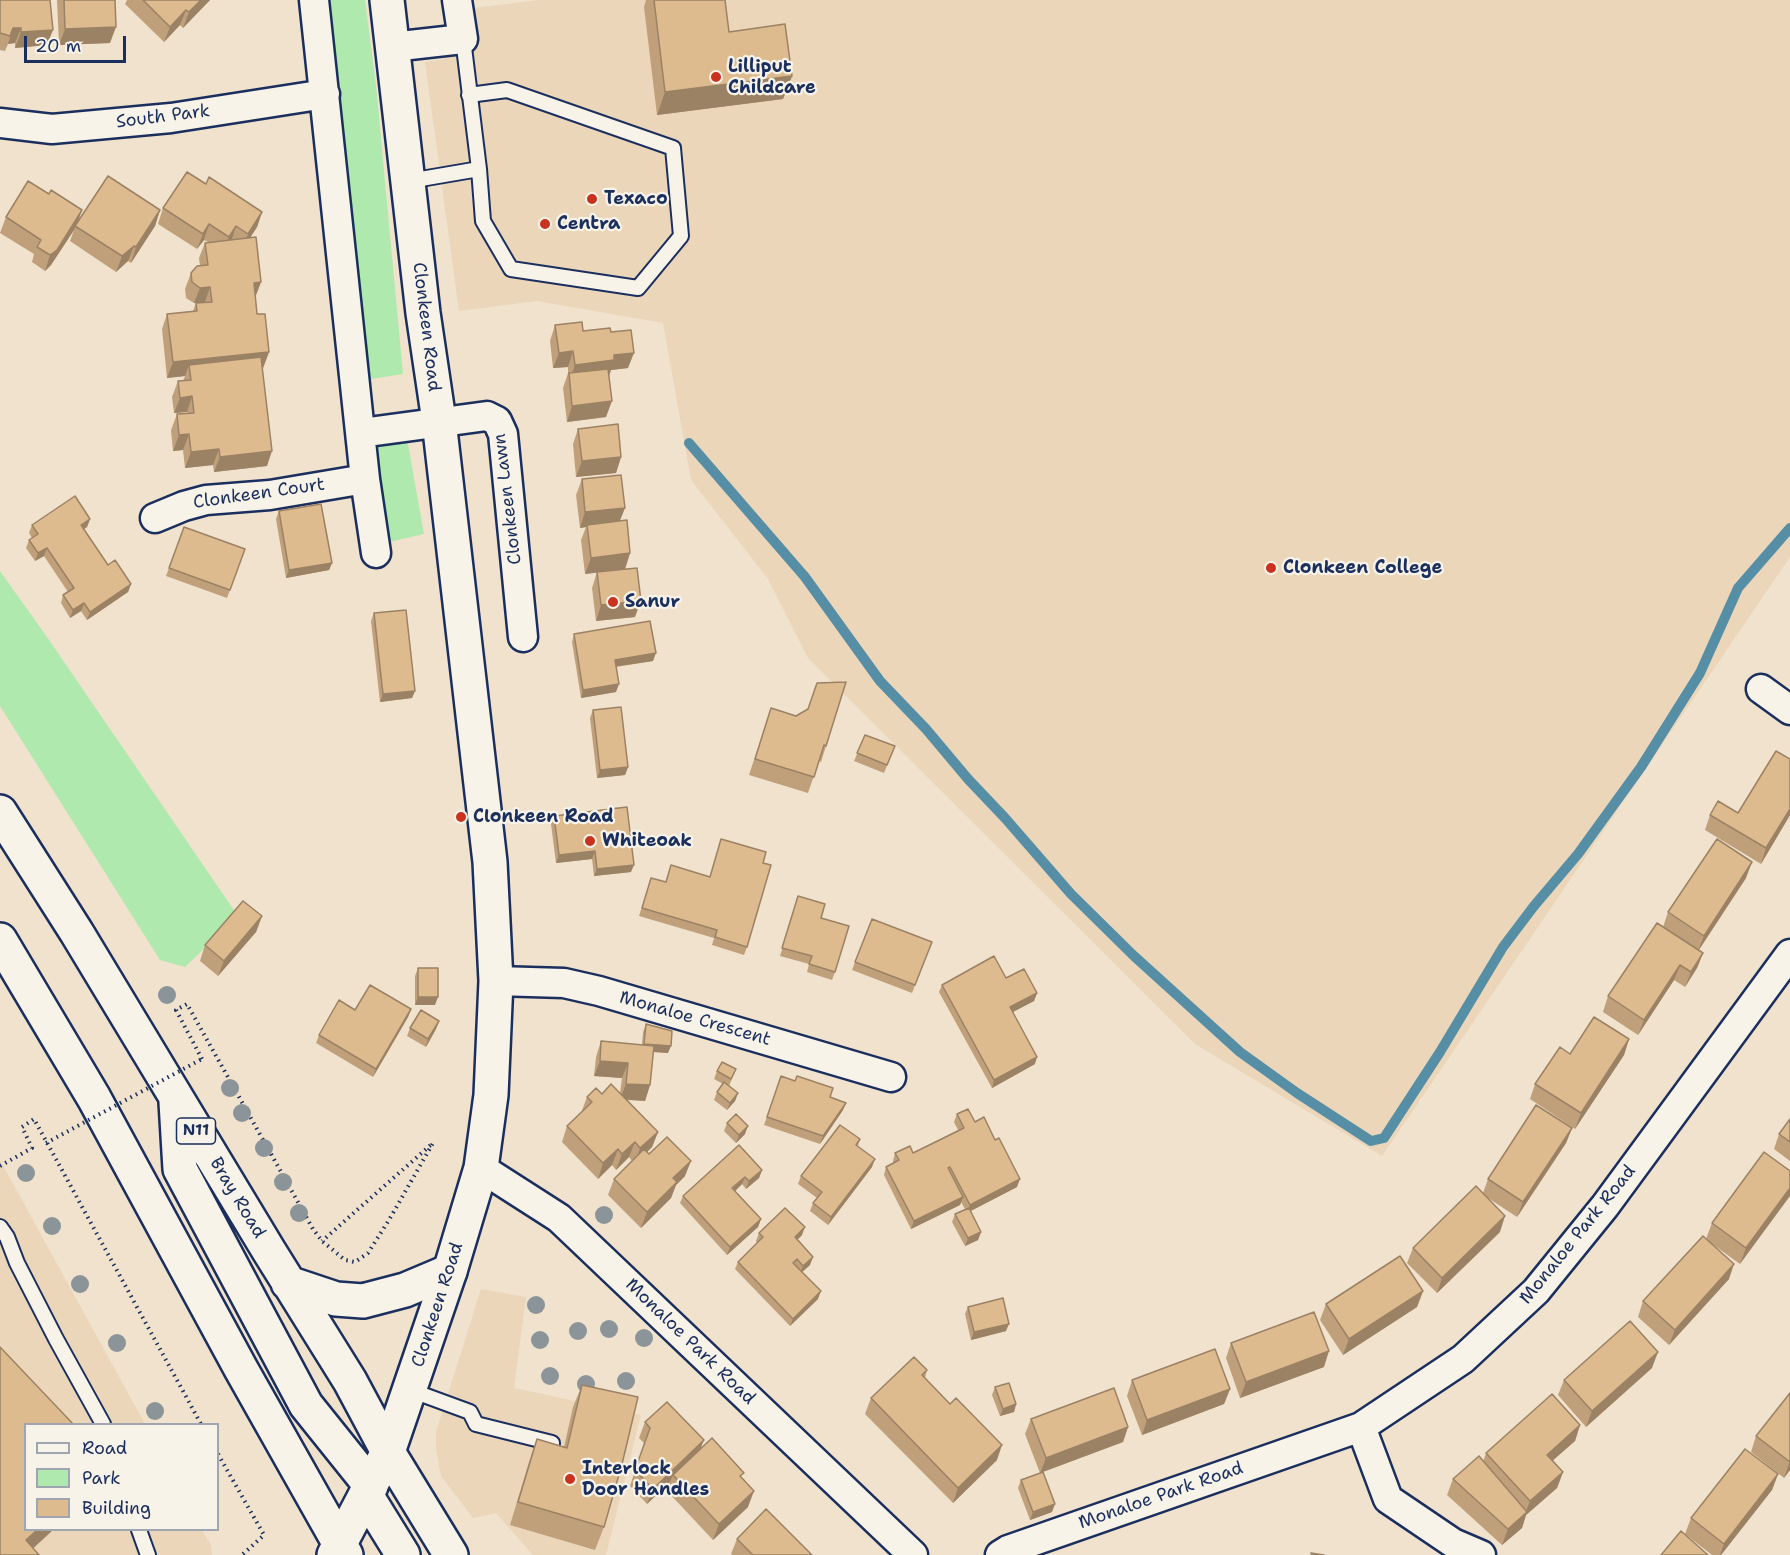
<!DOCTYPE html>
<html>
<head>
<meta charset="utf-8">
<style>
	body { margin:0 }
	#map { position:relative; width:1790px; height:1555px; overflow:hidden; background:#f0e2cd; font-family:"Shantell Sans",sans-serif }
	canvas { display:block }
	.legend { position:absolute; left:24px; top:1423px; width:195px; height:108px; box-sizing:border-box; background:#f7f3e8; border:2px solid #9fa5b1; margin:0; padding:8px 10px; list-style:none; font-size:18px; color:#1b2f5e }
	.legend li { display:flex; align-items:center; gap:12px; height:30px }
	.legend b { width:30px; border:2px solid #9fa5b1 }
	.scale { position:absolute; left:24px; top:36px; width:102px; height:27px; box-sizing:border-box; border:3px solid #1b2f5e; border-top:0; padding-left:8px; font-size:18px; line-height:21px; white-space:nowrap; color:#1b2f5e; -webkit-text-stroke:4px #f7f3e8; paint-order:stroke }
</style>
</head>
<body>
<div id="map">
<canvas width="1790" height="1555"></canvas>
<ul class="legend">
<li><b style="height:8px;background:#f7f3e8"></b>Road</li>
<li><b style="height:16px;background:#b0e9ad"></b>Park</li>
<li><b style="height:16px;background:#deba8f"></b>Building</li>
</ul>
<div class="scale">20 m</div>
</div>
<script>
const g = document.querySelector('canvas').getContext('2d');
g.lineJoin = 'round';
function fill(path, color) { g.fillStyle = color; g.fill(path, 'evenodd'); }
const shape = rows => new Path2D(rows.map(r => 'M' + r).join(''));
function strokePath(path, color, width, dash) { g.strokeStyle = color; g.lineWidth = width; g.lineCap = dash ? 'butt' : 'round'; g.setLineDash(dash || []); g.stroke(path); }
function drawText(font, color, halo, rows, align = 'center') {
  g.font = font + ' "Shantell Sans",sans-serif'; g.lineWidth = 4.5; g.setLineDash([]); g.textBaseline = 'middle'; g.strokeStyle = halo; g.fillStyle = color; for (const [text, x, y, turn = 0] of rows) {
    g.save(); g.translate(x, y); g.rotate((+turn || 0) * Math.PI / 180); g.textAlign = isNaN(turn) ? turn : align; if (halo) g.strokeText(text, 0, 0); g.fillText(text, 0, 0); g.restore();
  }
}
const built = shape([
	[539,0,1790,0,1790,557,1382,1156,1195,1044,808,658,768,579,691,480,663,323,537,301,459,311,425,62,443,59,476,28,474,8],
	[0,1160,145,1424,26,1424,26,1530,202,1530,211,1545,212,1555,0,1555],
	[481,1289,526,1297,514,1388,641,1415,606,1555,533,1555,496,1513,473,1518,441,1476,436,1449,436,1432]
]);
const green = shape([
	[314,0,365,0,376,85,403,374,359,381],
	[406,433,424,534,385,543,368,437],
	[0,571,47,637,238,916,185,967,160,960,0,706]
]);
const stream = shape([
	[689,443,805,577,880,681,926,729,968,779,1005,818,1071,894,1134,956,1240,1052,1297,1093,1371,1141,1384,1138,1440,1052,1503,947,1534,906,1578,854,1641,767,1700,673,1738,588,1790,528]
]);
const path = shape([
	[202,1059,176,1010,187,1004,313,1229,322,1241,345,1260,355,1262,368,1253,389,1220,433,1143,322,1241],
	[0,1166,32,1148,22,1127,34,1119,201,1424],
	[218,1454,264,1535,242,1555]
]);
const lane = shape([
	[469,95,507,90,673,148,681,236,638,288,511,269,483,221,479,169],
	[409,181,479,169,463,39],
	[0,1227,7,1237,17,1263,56,1339,103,1424],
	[410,1390,470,1412,476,1424,552,1443],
	[139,1530,148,1555]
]);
const street = shape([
	[314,0,365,479,376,553],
	[392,47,463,39,457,0],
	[0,123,52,129,171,118,325,94],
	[361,433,487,416,497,421,503,434,523,637],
	[155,518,184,506,206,500,270,495,365,479],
	[1761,689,1790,710],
	[496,981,564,983,599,991,891,1077],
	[481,1168,559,1218,913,1555],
	[1361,1427,1388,1499,1453,1543,1481,1555],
	[1000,1555,1008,1550,1361,1427,1463,1359,1536,1291,1605,1206,1790,954]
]);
const secondary = shape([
	[334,1555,388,1452,450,1271,481,1168,491,1095,496,981,490,862,439,421,423,313,387,0]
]);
const highway = shape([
	[0,812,77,933,269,1251,350,1381,388,1452,451,1555],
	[0,940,94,1098,241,1369,346,1555],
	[176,1102,180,1169,306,1405,371,1486],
	[288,1283,336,1299,363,1301,405,1290,450,1271],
	[366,1495,403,1555]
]);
const pathBridge = shape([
	[46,1143,202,1059]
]);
const trees = [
	[167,995],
	[230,1088],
	[242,1113],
	[264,1148],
	[26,1173],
	[283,1182],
	[299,1213],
	[604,1215],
	[52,1226],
	[80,1284],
	[536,1305],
	[609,1329],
	[578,1331],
	[644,1338],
	[540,1340],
	[117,1343],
	[550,1376],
	[626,1381],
	[586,1384],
	[155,1411]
];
const wall = shape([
	[0,0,47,45,15,48,15,43,8,44,5,51,0,50],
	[57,0,115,0,110,43,59,45],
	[127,0,210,0,183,28,180,25,164,42,125,4],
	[646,0,725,0,729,32,792,76,783,99,657,115,644,7],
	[206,184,262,212,257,227,250,238,261,282,255,297,257,314,269,352,263,368,262,368,267,466,214,472,213,465,185,468,183,450,173,451,171,430,177,414,187,413,187,412,174,413,172,397,178,381,183,381,185,376,167,378,162,329,167,314,193,311,196,303,205,302,194,303,186,298,185,289,191,273,200,266,199,258,205,243,208,242,204,240,197,249,158,224,163,208],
	[160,210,155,226,131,263,128,261,116,272,70,241,74,230,51,265,45,271,32,262,34,254,0,233,6,217,78,222],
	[555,325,583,331,611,332,628,368,611,370,609,375,606,417,567,422,563,388,568,373,568,367,553,368,550,341],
	[578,429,621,457,616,473,576,477,573,444],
	[582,479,620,521,630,553,625,569,585,574,581,540,586,527,580,528,576,495],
	[279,511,332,563,329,570,286,578,276,519],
	[90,519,87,527,84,529,108,565,131,584,128,592,87,620,81,611,70,618,61,603,63,595,68,592,44,556,35,561,26,548,29,540,32,538,29,533,32,525],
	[184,527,245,549,227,598,166,576],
	[597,572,635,617,596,621,592,588],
	[374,613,415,691,412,698,380,702,371,621],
	[574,634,653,661,616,667,616,692,581,698,572,642],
	[817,683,826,746,821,762,819,761,808,793,749,775,771,708,796,716,808,709],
	[593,710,628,767,625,775,597,778,590,718],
	[865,735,895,746,884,773,854,761],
	[1738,813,1790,815,1761,864,1705,830,1710,815],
	[554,816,631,872,594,876,592,859,556,863,551,824],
	[721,839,763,863,747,947,744,955,712,945,714,938,639,916,651,878,666,882,671,865,710,877],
	[1746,878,1699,950,1703,953,1697,968,1685,987,1674,980,1638,1035,1603,1012,1608,996,1663,927,1668,912],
	[798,896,821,918,835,972,832,980,807,972,809,964,780,956],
	[262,916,256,932,218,976,200,961,205,945],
	[872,919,932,942,912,993,852,970],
	[418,968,435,1005,415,1005,415,976],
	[1006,978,1037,993,1034,1001,1013,1012,1035,1064,992,1088,939,992,942,985],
	[411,1009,408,1017,373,1077,316,1043,319,1035,355,1010],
	[439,1021,436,1029,426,1047,407,1036,410,1028],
	[646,1024,668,1053,653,1052,650,1085,645,1101,627,1100,658,1132,652,1147,647,1152,649,1154,685,1176,676,1185,671,1198,641,1228,608,1195,614,1179,632,1161,629,1157,616,1170,612,1165,598,1179,562,1142,567,1126,581,1113,587,1097,602,1094,620,1093,622,1078,594,1076,596,1057,601,1041,642,1045,643,1032],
	[1629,1039,1624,1055,1575,1129,1530,1099,1535,1084,1570,1054],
	[736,1069,729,1086,738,1093,735,1101,727,1110,714,1100,717,1092,723,1084,714,1079,717,1071],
	[781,1076,795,1081,830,1097,843,1110,820,1144,764,1125],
	[957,1114,975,1122,1017,1187,970,1211,981,1232,978,1240,965,1246,952,1222,955,1214,965,1209,961,1202,960,1205,911,1229,884,1175,886,1167,893,1163,893,1161,895,1153,913,1153,958,1130,954,1122],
	[1790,1119,1790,1161,1774,1149,1779,1134],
	[727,1123,745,1134,736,1143,724,1131],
	[1572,1128,1566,1143,1517,1217,1488,1198,1500,1232,1437,1293,1407,1263,1413,1248,1483,1193,1488,1179],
	[860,1139,858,1146,872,1167,828,1225,810,1211,813,1203,817,1198,798,1184,801,1176],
	[762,1170,759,1178,746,1189,742,1184,735,1191,761,1219,758,1227,727,1255,680,1203,683,1196],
	[1790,1171,1740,1264,1708,1241,1729,1279,1669,1345,1638,1317,1643,1301,1706,1239,1712,1223],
	[759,1233,802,1235,797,1240,810,1265,802,1272,818,1299,790,1326,735,1269,738,1262,757,1243,756,1241],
	[1423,1291,1417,1307,1343,1355,1320,1320,1326,1304],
	[968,1307,1006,1331,971,1340,965,1314],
	[1231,1343,1324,1367,1240,1398,1226,1358],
	[1652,1368,1586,1427,1558,1395,1564,1380],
	[927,1370,925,1378,997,1460,953,1503,865,1414,871,1398],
	[1132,1380,1230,1389,1224,1404,1142,1435,1127,1396],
	[582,1385,604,1527,595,1550,510,1525,529,1462,537,1439,564,1447,573,1407],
	[995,1387,1016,1404,1014,1412,1000,1416,992,1395],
	[1790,1393,1790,1470,1784,1478,1751,1452,1756,1436],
	[1031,1419,1128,1427,1123,1442,1040,1473,1025,1434],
	[645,1422,700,1449,742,1479,748,1507,713,1540,667,1491,670,1482,647,1504,630,1486,644,1443,639,1438],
	[1580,1425,1575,1441,1553,1460,1563,1472,1557,1488,1526,1515,1522,1528,1502,1545,1447,1495,1453,1479,1483,1462,1486,1453],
	[1778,1474,1772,1490,1721,1555,1712,1555,1685,1534,1691,1518],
	[1021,1480,1052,1512,1030,1520,1018,1488],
	[737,1539,812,1555,732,1555,731,1554]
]);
const shadedWall = shape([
	[201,0,210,0,183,28,189,12],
	[186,10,180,25,164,42,170,27],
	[116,27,110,43,59,45,65,29],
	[13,28,21,28,15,43,8,44],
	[53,30,47,45,15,48,21,32],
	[792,76,783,99,657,115,665,92],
	[82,210,77,225,75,226,74,230,51,265,45,271,50,255],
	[160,210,155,226,131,263,136,247],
	[262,212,257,227,242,250,248,234],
	[209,224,204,240,197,249,203,234],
	[236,226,231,242,224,252,229,237],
	[134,246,128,261,116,272,122,256],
	[261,282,255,298,254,283],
	[210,287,205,302,194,303,200,288],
	[573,351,568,367,553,368,559,353],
	[269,352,263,368,190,375,189,365,185,376,167,378,173,362],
	[634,353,628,368,611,370,609,376,569,381,575,365,614,355],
	[192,396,187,412,174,413,180,398],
	[612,401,606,417,567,422,572,406],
	[189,434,183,450,173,451,179,435],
	[219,449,213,465,185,468,191,452],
	[272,451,267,466,214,472,220,457],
	[621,457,616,473,576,477,582,461],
	[625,508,619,523,587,525,586,527,580,528,585,512],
	[90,519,87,527,78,533,81,525],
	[47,548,44,556,35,561,38,553],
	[630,553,625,569,585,574,591,558],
	[332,563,329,570,286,578,289,570],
	[131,584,128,592,87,620,90,612],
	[641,601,635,617,596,621,601,605],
	[84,603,81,611,70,618,73,610],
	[656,653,653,661,612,667,615,660],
	[619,684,616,692,581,698,583,690],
	[415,691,412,698,380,702,383,694],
	[628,767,625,775,597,778,600,770],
	[1790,809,1790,815,1761,864,1766,848],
	[595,851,592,859,556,863,559,855],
	[1752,862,1746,878,1698,951,1704,936],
	[634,865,631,872,594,876,597,869],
	[262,916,256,932,218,976,224,961],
	[1703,953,1697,968,1685,987,1691,972],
	[1680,965,1674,980,1638,1035,1644,1020],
	[1037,993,1034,1001,1007,1015,1010,1007],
	[418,997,438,997,435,1005,415,1005],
	[411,1009,408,1017,373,1077,376,1069],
	[439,1021,436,1029,426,1047,428,1039],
	[1629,1039,1624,1055,1575,1129,1581,1113],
	[644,1044,671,1046,668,1053,641,1051],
	[1037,1057,1035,1064,992,1088,994,1080],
	[600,1061,628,1063,622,1078,594,1076],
	[626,1084,650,1085,645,1101,620,1099],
	[738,1093,735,1101,727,1110,730,1103],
	[846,1103,843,1110,820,1144,823,1136],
	[748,1126,745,1134,736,1143,739,1135],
	[1572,1128,1566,1143,1517,1217,1523,1202],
	[658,1132,652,1147,635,1164,640,1148],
	[635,1142,629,1157,616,1170,622,1154],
	[618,1149,612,1165,598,1179,603,1163],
	[875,1159,872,1167,828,1225,831,1217],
	[691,1161,685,1176,676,1185,671,1198,641,1228,647,1212,673,1178],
	[762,1170,759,1178,746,1189,749,1181],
	[745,1177,742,1184,730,1196,732,1188],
	[1020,1179,1017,1187,967,1213,970,1205],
	[1790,1188,1790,1196,1740,1264,1746,1248],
	[963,1197,960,1205,911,1229,914,1221],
	[1505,1216,1500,1232,1437,1293,1442,1278],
	[761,1219,758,1227,727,1255,730,1247],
	[805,1227,802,1235,792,1245,795,1237],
	[981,1232,978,1240,965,1246,968,1238],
	[813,1257,810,1265,800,1274,803,1266],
	[1734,1264,1729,1279,1669,1345,1675,1330],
	[821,1291,818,1299,790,1326,793,1319],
	[1423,1291,1417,1307,1343,1355,1349,1339],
	[1009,1324,1006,1331,971,1340,974,1332],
	[1329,1351,1324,1367,1240,1398,1246,1382],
	[1658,1352,1652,1368,1586,1427,1592,1411],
	[1230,1389,1224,1404,1142,1435,1147,1420],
	[1016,1404,1014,1412,1000,1416,1003,1409],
	[1580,1425,1575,1441,1542,1470,1547,1455],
	[1128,1427,1123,1442,1040,1473,1046,1458],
	[704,1440,698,1455,673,1475,670,1482,647,1504,653,1489],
	[1002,1445,997,1460,953,1503,958,1488],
	[1790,1461,1790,1470,1784,1478],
	[1563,1472,1557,1488,1526,1515,1522,1528,1502,1545,1508,1529,1525,1514,1530,1501],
	[1778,1474,1772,1490,1721,1555,1720,1555,1724,1544],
	[754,1491,748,1507,713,1540,719,1524],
	[1055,1504,1052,1512,1030,1520,1033,1512],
	[37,1530,53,1530,26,1555,26,1540]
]);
const building = shape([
	[0,0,50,0,53,30,21,32,21,28,13,28,10,36,0,33,0,0],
	[64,0,115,0,116,27,65,29,64,0],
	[143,0,201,0,189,12,186,10,170,27,143,0],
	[654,0,725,0,729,32,785,24,792,76,665,92,654,0],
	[187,172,206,184,209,177,262,212,248,234,236,226,229,237,209,224,203,234,163,208,187,172],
	[108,176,160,210,136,247,134,246,122,256,75,226,108,176],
	[28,181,49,194,51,190,82,210,57,250,50,255,37,247,41,240,6,217,28,181],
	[256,237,261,282,254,283,257,314,265,314,269,352,173,362,167,314,197,311,196,303,212,302,210,287,200,288,192,282,191,273,197,266,208,265,205,243,256,237],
	[582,322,583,331,610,328,611,332,631,330,634,353,614,355,614,360,575,365,573,351,559,353,555,325,582,322],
	[261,357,272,451,220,457,219,449,191,452,189,434,179,435,177,414,194,413,192,396,180,398,178,381,191,380,189,365,261,357],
	[608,369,612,401,572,406,569,373,608,369],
	[618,424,621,457,582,461,578,429,618,424],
	[621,475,625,508,585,512,582,479,621,475],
	[75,496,90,519,81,525,108,565,115,560,131,584,90,612,84,603,73,610,63,595,74,588,47,548,38,553,29,540,38,534,32,525,75,496],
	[321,504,332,563,289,570,279,511,321,504],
	[627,520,630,553,591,558,587,525,627,520],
	[184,527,245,549,230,590,169,568,184,527],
	[637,568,641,601,601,605,597,572,637,568],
	[406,610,415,691,383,694,374,613,406,610],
	[650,621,656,653,615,660,619,684,583,690,574,634,650,621],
	[846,682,826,746,824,745,814,777,755,759,771,708,796,716,808,709,817,683,846,682],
	[621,707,628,767,600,770,593,710,621,707],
	[865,735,895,746,887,765,857,753,865,735],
	[1776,751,1790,759,1790,809,1766,848,1710,815,1718,801,1738,813,1776,751],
	[627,807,634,865,597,869,595,851,559,855,554,816,627,807],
	[721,839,766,852,763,863,771,865,747,947,715,937,717,930,642,908,651,878,666,882,671,865,710,877,721,839],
	[1717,839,1752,862,1704,936,1668,912,1717,839],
	[798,896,825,904,821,918,849,926,835,972,809,964,812,956,782,948,798,896],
	[243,901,262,916,224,961,205,945,243,901],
	[872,919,932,942,915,985,855,962,872,919],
	[1657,923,1703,953,1691,972,1680,965,1644,1020,1608,996,1657,923],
	[994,956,1006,978,1024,969,1037,993,1010,1007,1037,1057,994,1080,942,985,994,956],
	[418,968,438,968,438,997,418,997,418,968],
	[370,985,411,1009,376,1069,319,1035,339,1000,355,1010,370,985],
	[421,1010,439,1021,428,1039,410,1028,421,1010],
	[1594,1017,1629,1039,1581,1113,1535,1084,1560,1047,1570,1054,1594,1017],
	[646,1024,672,1031,671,1046,644,1044,646,1024],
	[601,1041,654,1046,650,1085,626,1084,628,1063,600,1061,601,1041],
	[722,1062,736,1069,731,1079,717,1071,722,1062],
	[781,1076,795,1081,797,1076,833,1088,830,1097,846,1103,823,1136,767,1117,781,1076],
	[724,1082,738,1093,730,1103,717,1092,724,1082],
	[611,1084,658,1132,640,1148,635,1142,622,1154,618,1149,603,1163,567,1126,592,1102,587,1097,596,1088,602,1094,611,1084],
	[1536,1105,1572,1128,1523,1202,1488,1179,1536,1105],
	[968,1109,975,1122,984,1117,995,1140,999,1138,1020,1179,970,1205,950,1167,948,1168,963,1197,914,1221,886,1167,899,1160,895,1153,910,1146,913,1153,964,1128,957,1114,968,1109],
	[736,1114,748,1126,739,1135,727,1123,736,1114],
	[1790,1119,1790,1142,1779,1134,1790,1119],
	[840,1125,860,1139,856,1145,875,1159,831,1217,813,1203,822,1192,801,1176,840,1125],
	[667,1137,691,1161,673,1178,677,1182,647,1212,614,1179,644,1149,649,1154,667,1137],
	[739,1145,762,1170,749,1181,745,1177,732,1188,761,1219,730,1247,683,1196,739,1145],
	[1764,1152,1790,1171,1790,1188,1746,1248,1712,1223,1764,1152],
	[1476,1186,1505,1216,1442,1278,1413,1248,1476,1186],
	[785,1208,805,1227,795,1237,813,1257,803,1266,797,1259,793,1263,821,1291,793,1319,738,1262,763,1237,759,1233,785,1208],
	[969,1208,981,1232,968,1238,955,1214,969,1208],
	[1703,1236,1734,1264,1675,1330,1643,1301,1703,1236],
	[1400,1256,1423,1291,1349,1339,1326,1304,1400,1256],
	[1003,1298,1009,1324,974,1332,968,1307,1003,1298],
	[1314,1312,1329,1351,1246,1382,1231,1343,1314,1312],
	[1630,1321,1658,1352,1592,1411,1564,1380,1630,1321],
	[0,1347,74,1425,26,1425,26,1530,37,1530,26,1540,39,1555,0,1555,0,1347],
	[1215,1349,1230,1389,1147,1420,1132,1380,1215,1349],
	[914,1357,927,1370,922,1375,950,1404,956,1398,1002,1445,958,1488,871,1398,914,1357],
	[1009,1383,1016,1404,1003,1409,995,1387,1009,1383],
	[582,1385,638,1397,622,1464,604,1527,518,1502,537,1439,567,1448,582,1385],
	[1114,1388,1128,1427,1046,1458,1031,1419,1114,1388],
	[1790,1393,1790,1462,1756,1436,1790,1393],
	[1552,1394,1580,1425,1547,1455,1563,1472,1530,1501,1486,1453,1552,1394],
	[667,1402,704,1440,653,1489,635,1470,650,1428,645,1422,667,1402],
	[712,1438,744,1473,740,1476,754,1491,719,1524,673,1475,712,1438],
	[1745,1449,1778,1474,1724,1544,1691,1518,1745,1449],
	[1479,1456,1527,1512,1508,1529,1453,1479,1479,1456],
	[1043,1472,1055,1504,1033,1512,1021,1480,1043,1472],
	[766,1509,812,1555,753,1555,737,1539,766,1509],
	[1681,1531,1708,1555,1661,1555,1681,1531],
	[1311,1553,1324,1555,1312,1555,1311,1553]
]);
const markers = [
	[716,77,6,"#c8321e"],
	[592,199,6,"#c8321e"],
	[545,224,6,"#c8321e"],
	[1271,568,6,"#c8321e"],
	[613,602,6,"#c8321e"],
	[461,817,6,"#c8321e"],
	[590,841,6,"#c8321e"],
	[570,1479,6,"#c8321e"]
];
const shields = [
	[196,1131,39]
];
const shieldNames = [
	["N11",196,1131]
];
const poiNames = [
	["Lilliput",728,67],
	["Childcare",728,88],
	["Texaco",604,199],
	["Centra",557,224],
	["Clonkeen College",1283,568],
	["Sanur",625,602],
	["Clonkeen Road",473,817],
	["Whiteoak",602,841],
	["Interlock",582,1469],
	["Door Handles",582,1490]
];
const streetNames = [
	["South Park",163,117,-7],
	["Clonkeen Road",426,327,83],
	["Clonkeen Court",259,494,-8],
	["Clonkeen Lawn",508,499,-97],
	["Monaloe Crescent",695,1019,16],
	["Bray Road",237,1198,59],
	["Monaloe Park Road",1578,1235,-51],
	["Clonkeen Road",438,1305,-72],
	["Monaloe Park Road",690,1342,44],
	["Monaloe Park Road",1161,1496,-19]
];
fill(built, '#ebd6ba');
fill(green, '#b0e9ad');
strokePath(stream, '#568ea6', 10);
strokePath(lane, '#1b2f5e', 18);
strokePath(street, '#1b2f5e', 33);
strokePath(secondary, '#1b2f5e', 38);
strokePath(highway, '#1b2f5e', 38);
strokePath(path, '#1b2f5e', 4, [1.5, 4.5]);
strokePath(lane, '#f7f3e8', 14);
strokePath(street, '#f7f3e8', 28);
strokePath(secondary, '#f7f3e8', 33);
strokePath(highway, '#f7f3e8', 33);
strokePath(pathBridge, '#1b2f5e', 4, [1.5, 4.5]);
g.fillStyle = '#8b9499';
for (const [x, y] of trees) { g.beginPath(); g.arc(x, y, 9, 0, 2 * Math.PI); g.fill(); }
fill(wall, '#bfa07b');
fill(shadedWall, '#9b8264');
fill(building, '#deba8f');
strokePath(building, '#9b8264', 1.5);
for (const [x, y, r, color] of markers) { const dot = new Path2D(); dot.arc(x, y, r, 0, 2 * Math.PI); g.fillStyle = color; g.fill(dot); strokePath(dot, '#f7f3e8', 2); }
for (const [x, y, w] of shields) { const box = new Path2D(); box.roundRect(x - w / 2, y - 13, w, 26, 4.5); g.fillStyle = '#f7f3e8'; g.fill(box); strokePath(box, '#1b2f5e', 1.5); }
drawText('bold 16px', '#1b2f5e', null, shieldNames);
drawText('bold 18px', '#1b2f5e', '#f7f3e8', poiNames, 'left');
drawText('18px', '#1b2f5e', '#f7f3e8', streetNames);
</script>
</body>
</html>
